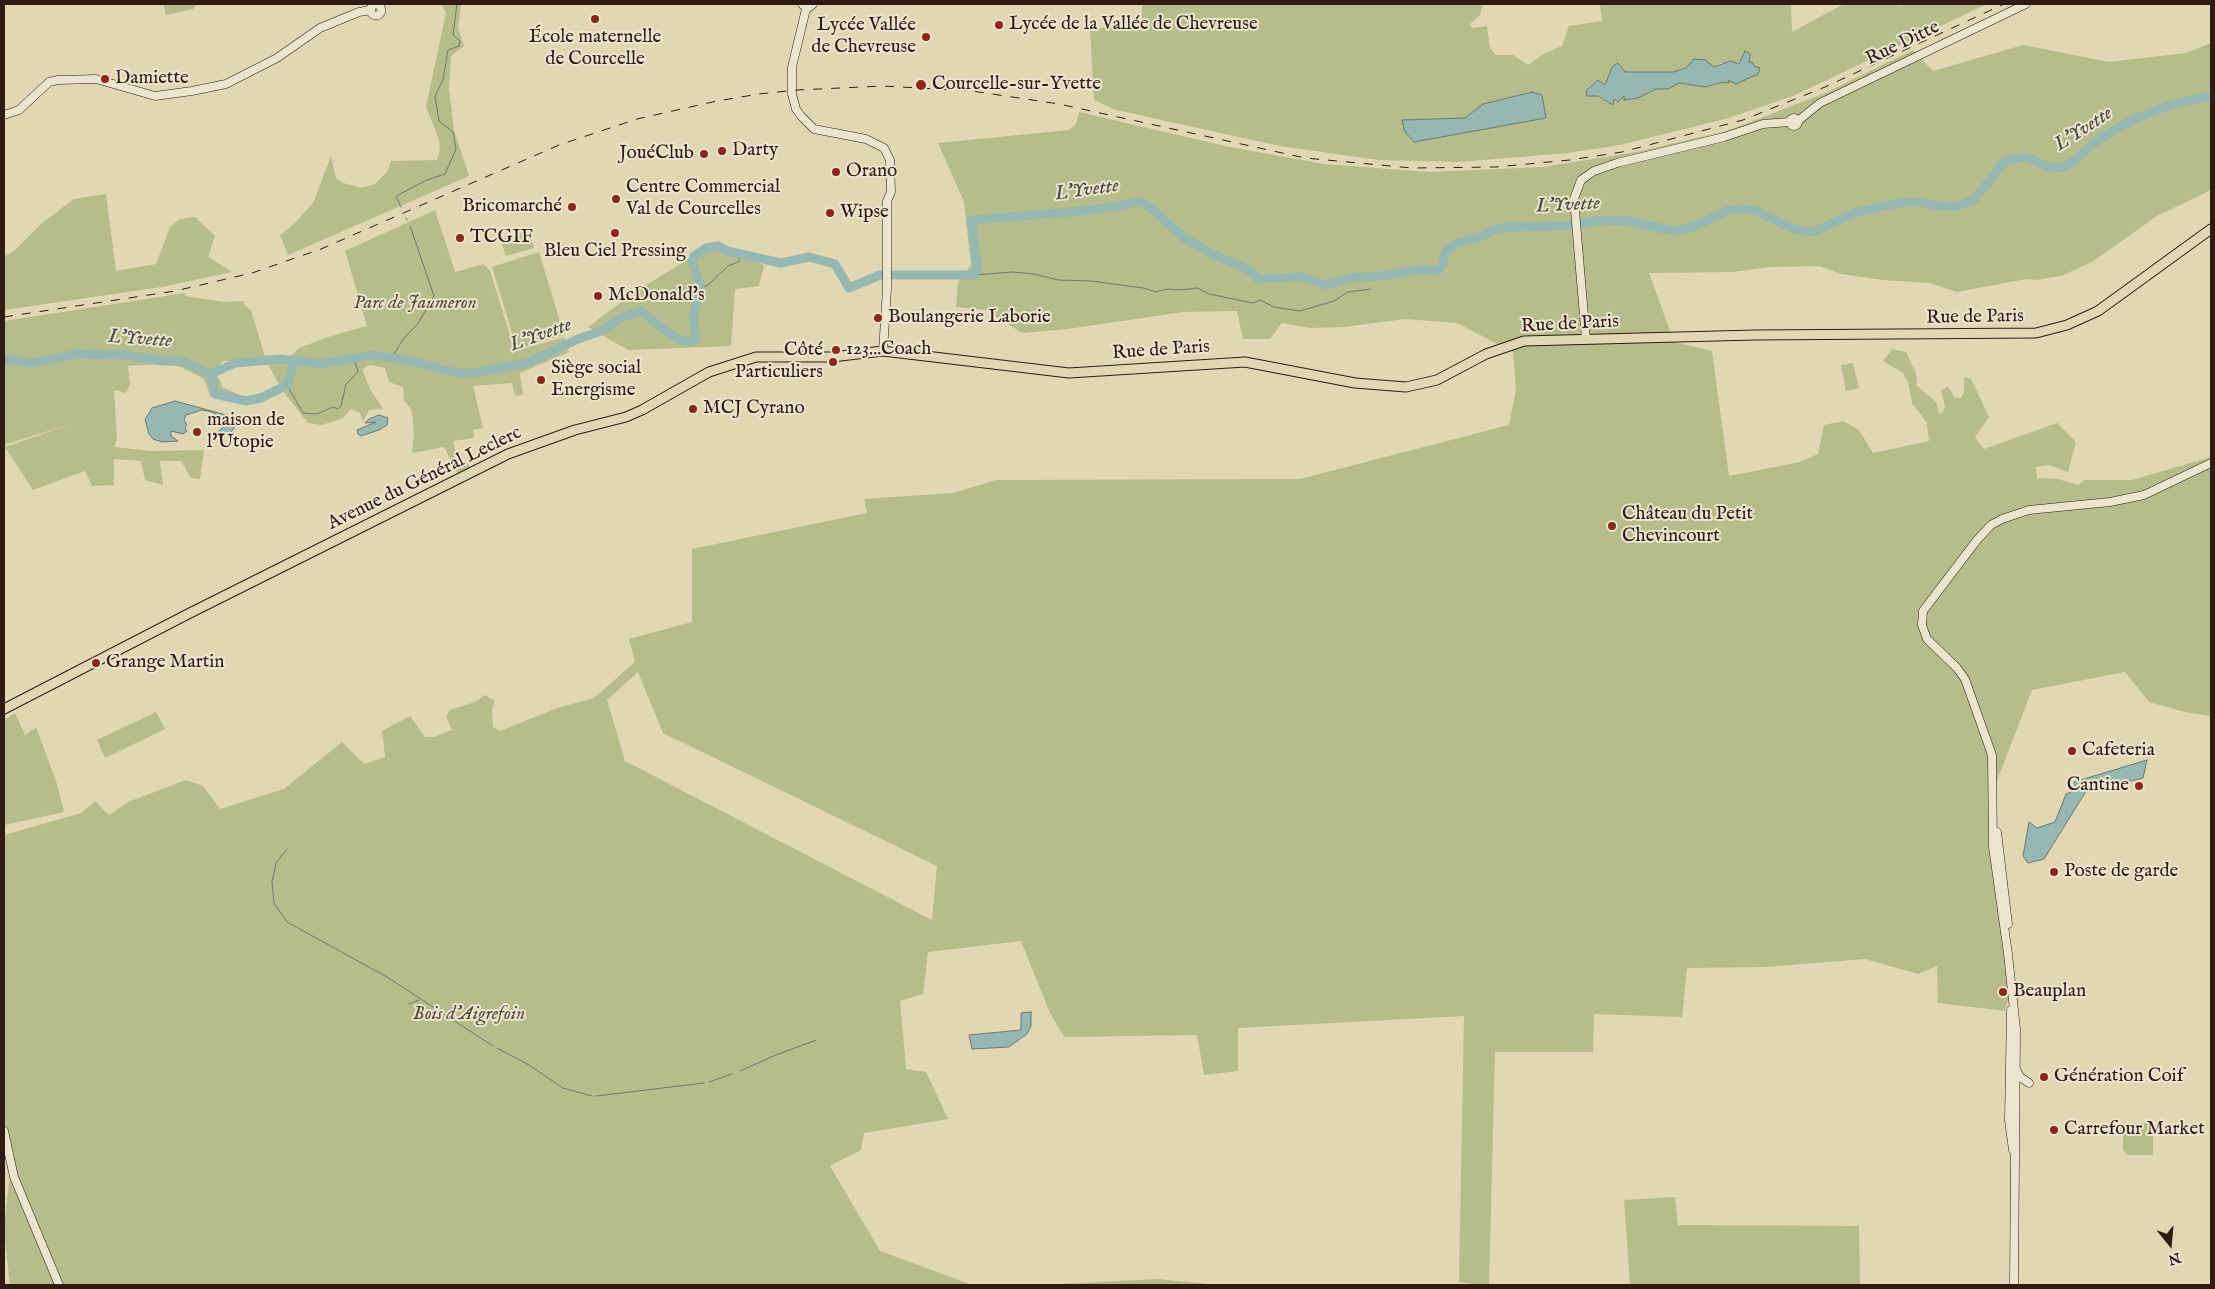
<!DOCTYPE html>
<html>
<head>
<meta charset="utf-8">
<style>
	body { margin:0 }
	#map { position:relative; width:2215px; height:1289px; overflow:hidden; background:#e1d7b3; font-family:"IM FELL English",serif }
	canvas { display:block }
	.frame { position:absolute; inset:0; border:5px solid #2e1b14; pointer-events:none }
	.north { position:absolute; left:2145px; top:1219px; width:50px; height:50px; -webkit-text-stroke:4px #ece5ce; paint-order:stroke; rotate:163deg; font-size:14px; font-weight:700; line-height:20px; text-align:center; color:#2e1b14 }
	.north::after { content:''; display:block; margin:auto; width:18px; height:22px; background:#2e1b14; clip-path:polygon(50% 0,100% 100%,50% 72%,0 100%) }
</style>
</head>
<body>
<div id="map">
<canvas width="2215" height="1289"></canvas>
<div class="frame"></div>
<div class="north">N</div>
</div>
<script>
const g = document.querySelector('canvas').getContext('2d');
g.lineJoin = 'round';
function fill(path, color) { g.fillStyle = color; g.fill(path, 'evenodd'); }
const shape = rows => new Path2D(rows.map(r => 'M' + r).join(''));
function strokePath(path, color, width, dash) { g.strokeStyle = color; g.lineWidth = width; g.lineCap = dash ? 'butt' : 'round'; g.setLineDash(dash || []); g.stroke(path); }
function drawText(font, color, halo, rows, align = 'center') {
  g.font = font + ' "IM FELL English",serif'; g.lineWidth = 4; g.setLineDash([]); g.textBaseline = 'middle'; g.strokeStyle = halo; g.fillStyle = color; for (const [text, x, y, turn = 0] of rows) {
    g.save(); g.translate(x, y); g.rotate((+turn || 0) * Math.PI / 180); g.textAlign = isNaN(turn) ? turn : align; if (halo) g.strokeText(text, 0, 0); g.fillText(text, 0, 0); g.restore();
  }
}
const green = shape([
	[163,4,197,4,193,9,166,15],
	[441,4,461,4,458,28,464,46,451,56,449,88,454,130,469,176,288,255,280,235,294,224,313,203,331,156,336,178,343,183,362,188,375,184,387,172,391,161,437,160,440,151,439,139,426,107,446,13],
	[1142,4,1483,4,1480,15,1470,24,1472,28,1487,26,1490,48,1496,55,1513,55,1528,65,1545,53,1562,46,1569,26,1602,21,1600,4,1791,4,1792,32,1844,4,1895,4,1899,6,1909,4,1987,4,1793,96,1725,119,1620,145,1568,153,1459,162,1378,160,1280,146,1116,110,1094,100,1090,28,1142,27],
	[1705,60,1714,67,1720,63,1752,64,1754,66,1723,82,1705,87,1679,83,1668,89,1656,89,1650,93,1613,98,1613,105,1586,91,1605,85,1612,67,1625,72,1673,72],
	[1532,92,1546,118,1514,123,1402,120,1465,118,1483,104],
	[2211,43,2211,190,2157,216,2092,262,2061,276,2036,280,2026,279,1957,292,1930,283,1883,280,1841,274,1819,266,1769,267,1734,272,1649,273,1674,342,1712,351,1729,476,1800,462,1818,454,1824,425,1843,421,1859,430,1873,453,1929,441,1927,423,1912,403,1908,382,1903,373,1883,361,1892,349,1906,352,1916,374,1917,386,1936,402,1939,414,1943,412,1945,407,1941,390,1948,387,1955,398,1961,398,1964,392,1964,377,1971,379,1989,417,1975,437,1984,449,2057,423,2076,442,2068,472,2049,465,2036,467,2037,478,2058,479,2078,485,2085,480,2132,480,2211,457,2211,716,2185,712,2149,702,2125,672,2032,690,1991,796,2009,995,2005,1011,1938,1003,1937,966,1918,974,1865,959,1765,967,1687,968,1682,1017,1594,1014,1593,1052,1495,1052,1489,1285,1480,1285,1459,1282,1464,1016,1238,1028,1238,1071,1204,1075,1197,1035,1064,1037,1050,1013,1021,941,928,952,923,994,900,1001,906,1069,926,1072,948,1119,864,1133,861,1150,830,1166,880,1251,972,1285,10,1285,4,1230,9,1182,14,1177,11,1141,4,1124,4,835,81,813,95,801,109,815,128,802,186,780,203,786,220,809,284,789,342,742,364,764,385,757,382,731,410,716,425,737,434,737,452,730,446,717,450,710,475,702,485,695,495,701,492,710,493,727,500,731,557,708,594,698,635,662,629,639,692,622,692,549,867,513,864,499,953,493,996,480,1300,479,1509,425,1516,390,1513,352,1457,323,1405,319,1344,327,1310,328,1282,323,1270,339,1243,339,1237,311,1183,312,1068,329,1022,333,986,310,956,307,958,282,971,265,964,202,938,143,1069,130,1076,124,1079,112,1225,146,1324,164,1429,172,1543,167,1631,153,1727,131,1825,93,1913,50,1933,71,2023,45,2109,62,2186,53],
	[638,672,663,733,937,866,932,920,625,761,607,700],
	[106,194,116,271,156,264,170,227,180,219,195,217,215,236,208,257,232,272,162,287,4,310,4,257,15,250,41,224,74,199],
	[435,210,455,272,484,264,490,271,515,351,564,337,569,352,520,373,523,395,515,396,512,383,473,386,483,428,473,430,474,438,453,441,459,464,467,462,471,470,459,476,444,447,412,453,414,433,412,411,404,400,403,387,389,382,385,368,370,365,362,369,370,389,383,409,369,410,363,422,360,413,351,409,343,418,322,425,308,423,282,390,266,360,223,361,214,372,220,380,222,387,244,397,256,395,276,386,280,394,244,404,210,396,204,379,181,367,162,364,128,366,130,384,126,393,114,390,117,439,114,447,151,451,204,450,200,479,191,478,181,461,160,461,163,485,145,480,141,461,114,459,114,485,92,486,85,471,33,490,5,447,74,423,4,445,4,321,185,293,185,296,224,302,244,301,245,306,251,310,266,360,291,356,299,348,328,337,367,326,345,251],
	[528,231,534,248,506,256,500,239],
	[721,249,764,265,759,286,735,289,731,346,628,350,588,327,632,294,696,254],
	[539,252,564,335,517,349,492,267],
	[1853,363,1859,388,1846,391,1841,365],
	[156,712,165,729,105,758,97,740],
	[15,713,25,735,36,727,57,784,64,812,4,825,4,720],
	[2114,1123,2153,1123,2153,1155,2128,1155,2123,1150,2123,1133,2114,1127],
	[1675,1197,1678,1225,1859,1226,1860,1285,1630,1285,1624,1200],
	[1157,1279,1220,1285,1041,1285,1042,1285]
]);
const water = shape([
	[1745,51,1750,54,1749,62,1752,62,1754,66,1760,68,1758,74,1736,84,1728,80,1729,83,1723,82,1705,87,1679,83,1668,89,1656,89,1638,98,1624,100,1624,96,1618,102,1614,99,1613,105,1598,96,1587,96,1586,91,1598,80,1605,85,1612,67,1618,63,1625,72,1673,72,1686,68,1694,59,1705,60,1714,67,1730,61,1739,64,1745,51],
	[1532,92,1542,95,1546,118,1414,142,1405,132,1402,120,1465,118,1483,104,1532,92],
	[175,401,226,415,232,421,235,426,233,430,222,438,216,434,223,427,223,419,212,412,202,410,186,415,184,420,187,425,185,428,187,431,183,434,171,431,171,436,178,441,162,442,153,439,149,434,147,427,145,419,148,415,152,408,175,401],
	[379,415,388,418,387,425,379,430,361,436,358,434,357,430,376,422,365,423,369,419,379,415],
	[2147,760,2143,778,2112,786,2107,782,2088,788,2044,859,2028,863,2023,856,2029,822,2037,828,2055,822,2066,794,2076,790,2074,782,2147,760],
	[1031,1012,1031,1026,1027,1034,1009,1047,972,1049,969,1035,1021,1030,1021,1013,1031,1012]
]);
const stream = shape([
	[401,207,396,196,427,180,445,174,456,149,453,132,439,121,435,96,443,80,448,50,459,46,460,41,453,35,457,4],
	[406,218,407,220],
	[974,275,1012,272,1034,274,1058,280,1091,281,1144,288,1156,292,1167,289,1179,290,1198,288,1209,294,1253,303,1260,300,1274,307,1300,311,1334,301,1348,292,1371,289],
	[701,288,708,285,728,266,738,262,742,255],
	[391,359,404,338,417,325,434,296,410,226],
	[287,385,303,413,317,414,333,407,338,409,341,406,346,384,358,372,354,358],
	[287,849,276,863,272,882,274,903,287,922,387,977,493,1046],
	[409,1004,419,1000],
	[497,1048,529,1065,563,1088,592,1096],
	[740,1071,776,1055,816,1040],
	[709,1082,732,1074],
	[596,1096,704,1083]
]);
const river = shape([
	[4,359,32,363,78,354,126,355,163,361,182,361,211,374,235,363,281,359,320,364,372,355,415,362,457,373,472,373,528,363,578,339,604,330,621,318,640,311,678,339,687,342,695,340,696,334,693,317,701,288,692,262,694,256,706,248,718,246,727,251,781,263,809,257,835,264,849,288,880,275,974,275,977,267,971,220,1061,213,1114,207,1135,202,1144,203,1152,209,1184,238,1216,256,1248,269,1258,279,1301,277,1327,285,1349,278,1380,276,1424,269,1438,271,1443,264,1445,253,1454,244,1485,235,1492,230,1507,227,1567,226,1603,220,1628,221,1674,231,1693,227,1729,210,1742,209,1755,210,1796,230,1814,232,1854,213,1880,207,1905,202,1920,202,1940,206,1957,206,1974,200,2005,161,2026,157,2050,168,2063,167,2070,164,2099,139,2134,119,2173,104,2211,96],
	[211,374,215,394,246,401,261,398,287,385,294,361]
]);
const secondary = shape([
	[802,4,807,9,813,4],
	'370.5 10a5.5 5.5 0 1 1 11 0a5.5 5.5 0 1 1-11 0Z',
	[806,9,792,67,792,94,796,109,801,116,814,129,866,139,884,148,890,160,891,192,887,201,887,289,883,351],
	[4,115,19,110,49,82,58,80,96,79,155,96,192,91,226,84,277,58,320,28,359,12,371,10],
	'1790 122a4 4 0 1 1 8 0a4 4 0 1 1-8 0Z',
	[1798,121,1820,103,2026,4],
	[1586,339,1574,199,1581,180,1594,171,1617,163,1724,137,1763,124,1789,122],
	[1997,832,2008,924],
	[2011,1010,2009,1120,2013,1150],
	[2016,1069,2020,1077,2029,1083],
	[4,1131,14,1177,59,1285],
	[2014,1285,2016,1029,2008,954,1993,847,1992,755,1965,679,1957,668,1927,639,1922,625,1923,611,1977,540,1991,525,2002,519,2029,510,2110,502,2144,495,2211,463]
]);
const primary = shape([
	[4,709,190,613,508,454,575,430,626,417,642,410,709,372,756,357,832,357,883,351,1069,373,1245,362,1355,383,1406,387,1437,380,1486,354,1524,341,1755,335,2036,333,2067,325,2098,311,2211,229]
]);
const rail = shape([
	[4,317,175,291,252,273,321,249,559,145,637,119,717,101,759,94,797,90,883,86,972,91,1059,104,1305,158,1412,168,1496,167,1570,160,1622,152,1743,120,1825,87,2004,4]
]);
const markers = [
	[595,19,5,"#8f2418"],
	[999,25,5,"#8f2418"],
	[926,37,5,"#8f2418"],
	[105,79,5,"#8f2418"],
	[921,85,6,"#8f2418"],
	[722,151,5,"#8f2418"],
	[704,154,5,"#8f2418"],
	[836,172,5,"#8f2418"],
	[616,199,5,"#8f2418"],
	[572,207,5,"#8f2418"],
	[830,213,5,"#8f2418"],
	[615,233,5,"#8f2418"],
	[460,238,5,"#8f2418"],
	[598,296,5,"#8f2418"],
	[878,318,5,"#8f2418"],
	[836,350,5,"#8f2418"],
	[833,362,5,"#8f2418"],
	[541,380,5,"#8f2418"],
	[693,409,5,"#8f2418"],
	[197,432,5,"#8f2418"],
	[1612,526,5,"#8f2418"],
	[96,663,5,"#8f2418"],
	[2072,751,5,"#8f2418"],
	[2139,786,5,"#8f2418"],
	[2054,872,5,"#8f2418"],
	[2003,992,5,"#8f2418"],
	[2044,1077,5,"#8f2418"],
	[2054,1130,5,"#8f2418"]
];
const poiNames = [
	["Lycée de la Vallée de Chevreuse",1009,25],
	["Lycée Vallée",916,26,"right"],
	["de Chevreuse",916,48,"right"],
	["École maternelle",595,38,"center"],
	["de Courcelle",595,60,"center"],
	["Damiette",115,79],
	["Courcelle-sur-Yvette",932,85],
	["Darty",732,151],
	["JouéClub",694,154,"right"],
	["Orano",846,172],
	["Centre Commercial",626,188],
	["Val de Courcelles",626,210],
	["Bricomarché",562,207,"right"],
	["Wipse",840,213],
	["TCGIF",470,238],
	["Bleu Ciel Pressing",615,252,"center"],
	["McDonald's",608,296],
	["Boulangerie Laborie",888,318],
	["123...Coach",846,350],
	["Côté",823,351,"right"],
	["Particuliers",823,373,"right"],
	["Siège social",551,369],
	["Energisme",551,391],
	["MCJ Cyrano",703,409],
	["maison de",207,421],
	["l'Utopie",207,443],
	["Château du Petit",1622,515],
	["Chevincourt",1622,537],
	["Grange Martin",106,663],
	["Cafeteria",2082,751],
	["Cantine",2129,786,"right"],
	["Poste de garde",2064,872],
	["Beauplan",2013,992],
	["Génération Coif",2054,1077],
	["Carrefour Market",2064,1130]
];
const streetNames = [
	["Rue Ditte",1903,44,-26],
	["Rue de Paris",1975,318,-1],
	["Rue de Paris",1570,325,-3],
	["Rue de Paris",1161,351,-4],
	["Avenue du Général Leclerc",425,479,-26]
];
const parkNames = [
	["Parc de Jaumeron",415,304],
	["Bois d'Aigrefoin",469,1015]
];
const waterNames = [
	["L'Yvette",2084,130,-33],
	["L'Yvette",1087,191,-8],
	["L'Yvette",1568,206,-3],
	["L'Yvette",541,336,-20],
	["L'Yvette",140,340,4]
];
fill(green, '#b6bd8a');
fill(water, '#95b8b2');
strokePath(water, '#6c7973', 1);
strokePath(stream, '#6c7973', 1);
strokePath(river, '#95b8b2', 9);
strokePath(secondary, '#2e1b14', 9);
strokePath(primary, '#2e1b14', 11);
strokePath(secondary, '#ece5ce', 8);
strokePath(primary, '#e1d7b3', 9);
strokePath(rail, '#2e1b14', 1, [9, 9]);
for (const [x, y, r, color] of markers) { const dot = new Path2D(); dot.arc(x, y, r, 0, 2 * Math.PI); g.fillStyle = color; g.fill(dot); strokePath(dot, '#ece5ce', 2); }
drawText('19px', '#2e1b14', '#ece5ce', poiNames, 'left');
drawText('19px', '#2e1b14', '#ece5ce', streetNames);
drawText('italic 19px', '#574c37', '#ece5ce', parkNames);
drawText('italic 20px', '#4d4a43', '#ece5ce', waterNames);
</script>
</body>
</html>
